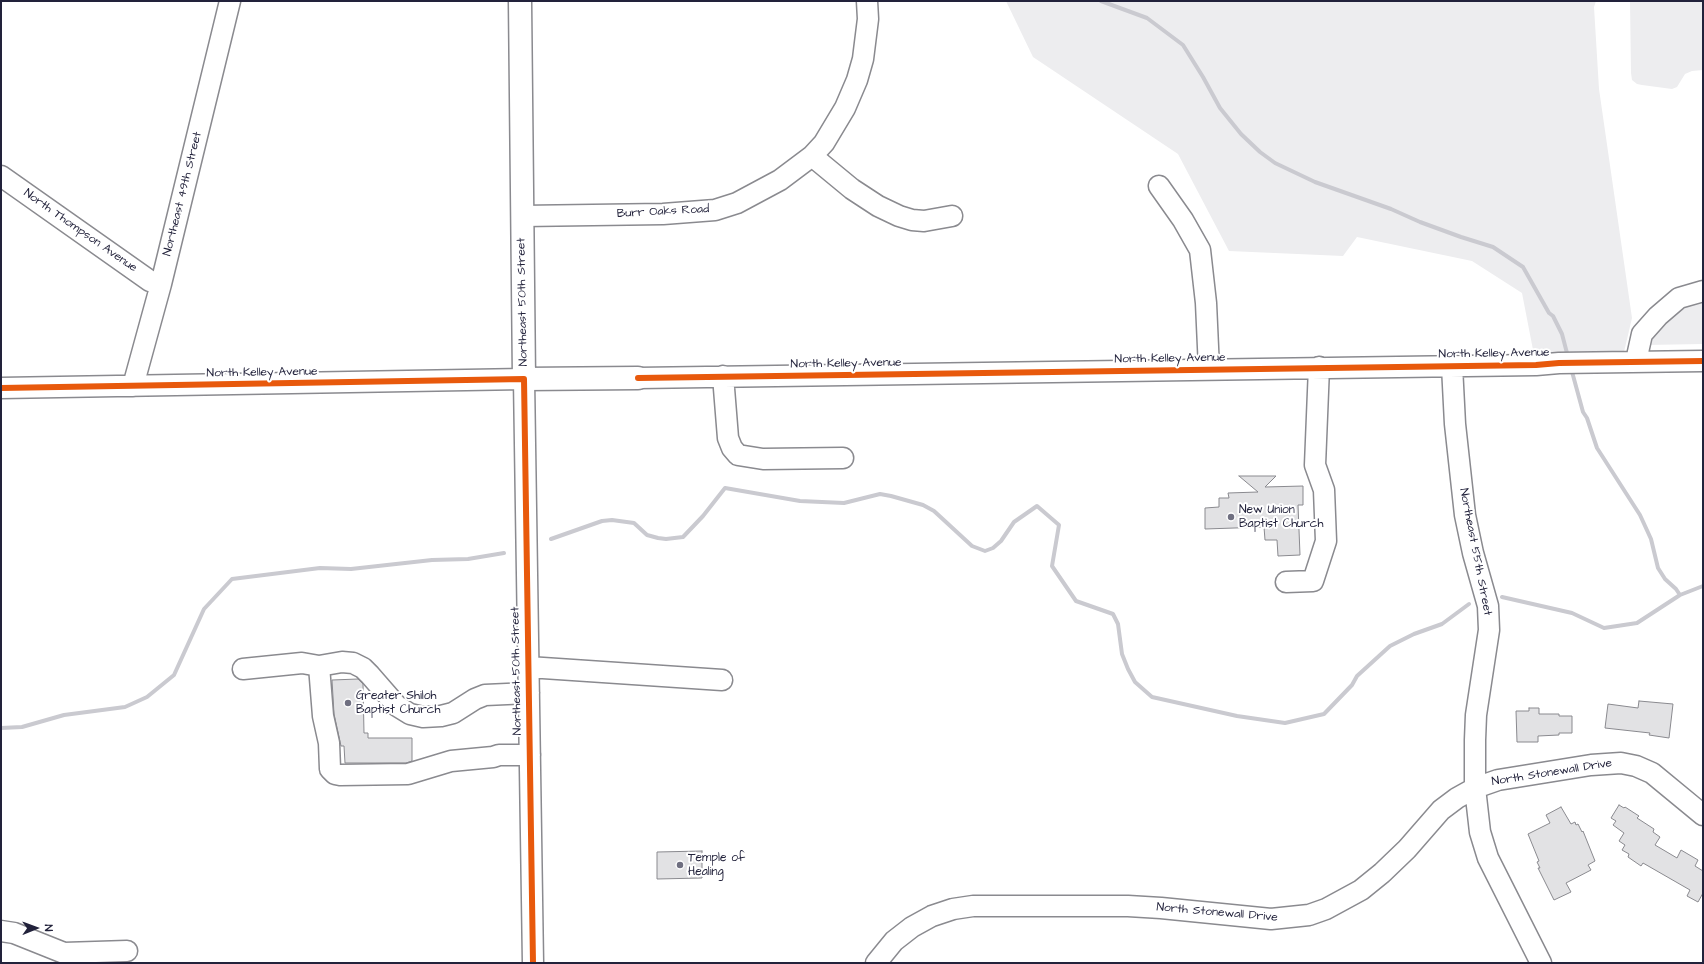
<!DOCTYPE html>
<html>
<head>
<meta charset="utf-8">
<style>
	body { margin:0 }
	#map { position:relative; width:1704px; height:964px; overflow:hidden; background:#fff; font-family:"Architects Daughter",sans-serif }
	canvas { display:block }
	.frame { position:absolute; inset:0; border:2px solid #22223b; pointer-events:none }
	.north { position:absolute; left:16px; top:908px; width:40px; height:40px; -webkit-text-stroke:3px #fff; paint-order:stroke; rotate:89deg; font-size:11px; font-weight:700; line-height:16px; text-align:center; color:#22223b }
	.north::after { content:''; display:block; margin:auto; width:14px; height:18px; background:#22223b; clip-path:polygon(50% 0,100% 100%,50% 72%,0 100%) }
</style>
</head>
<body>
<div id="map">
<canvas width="1704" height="964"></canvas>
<div class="frame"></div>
<div class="north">N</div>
</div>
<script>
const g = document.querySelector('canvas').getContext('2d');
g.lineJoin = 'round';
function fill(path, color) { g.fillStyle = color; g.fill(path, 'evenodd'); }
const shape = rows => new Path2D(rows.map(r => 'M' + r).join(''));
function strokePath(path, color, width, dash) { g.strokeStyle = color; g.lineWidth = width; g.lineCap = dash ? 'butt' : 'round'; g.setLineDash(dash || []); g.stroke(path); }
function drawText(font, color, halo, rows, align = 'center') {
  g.font = font + ' "Architects Daughter",sans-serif'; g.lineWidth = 4; g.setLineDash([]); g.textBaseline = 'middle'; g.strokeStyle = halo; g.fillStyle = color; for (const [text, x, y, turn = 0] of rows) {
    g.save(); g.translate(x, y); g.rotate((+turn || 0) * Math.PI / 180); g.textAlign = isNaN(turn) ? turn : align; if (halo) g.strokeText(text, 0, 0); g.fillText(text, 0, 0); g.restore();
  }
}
const green = shape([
	[1006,1,1596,1,1594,7,1599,89,1632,318,1624,352,1534,355,1522,293,1472,261,1357,237,1343,256,1229,251,1178,154,1033,57],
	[1630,1,1703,1,1703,70,1692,71,1685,74,1677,87,1672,89,1642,85,1637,84,1632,80,1631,73],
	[1703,297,1703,344,1646,345,1667,314]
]);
const stream = shape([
	[1101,1,1147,18,1183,45,1203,77,1220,108,1241,134,1260,152,1275,163,1315,182,1391,209,1420,222,1461,237,1493,247,1523,267,1549,313,1553,316,1562,334,1568,357],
	[1571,368,1583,412,1587,418,1597,448,1640,515,1651,539,1658,568,1665,579,1676,589,1680,595],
	[551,539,602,521,612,520,634,523,647,535,658,538,666,539,683,537,703,516,725,488,800,501,844,503,880,494,891,496,923,505,934,511,972,546,985,551,993,548,1001,541,1014,522,1037,506,1059,525,1052,566,1076,601,1113,614,1118,624,1122,654,1128,669,1135,682,1152,697,1237,716,1285,723,1324,714,1352,685,1357,676,1390,646,1414,634,1442,624,1469,604],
	[1502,597,1572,613,1604,628,1637,623,1680,595,1703,586],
	[1,728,22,727,64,715,125,707,147,697,174,675,204,609,232,579,320,568,351,569,432,560,468,559,504,553]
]);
const building = shape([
	[1239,476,1276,476,1265,487,1303,486,1303,505,1298,505,1300,555,1278,556,1277,540,1265,540,1264,527,1205,529,1205,508,1219,507,1219,498,1229,498,1228,493,1258,492,1239,476],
	[358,679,363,684,364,733,368,733,368,738,412,738,412,761,406,763,345,763,344,746,341,746,334,714,332,680,358,679],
	[1639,701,1673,704,1669,738,1649,735,1650,733,1605,728,1608,704,1638,708,1639,701],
	[1529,708,1539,708,1539,714,1559,714,1559,716,1572,716,1572,733,1559,733,1559,735,1538,736,1538,742,1517,742,1516,711,1529,711,1529,708],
	[1619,805,1624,808,1625,807,1639,816,1637,818,1654,829,1653,832,1660,837,1655,845,1677,858,1681,850,1698,860,1695,866,1703,871,1703,893,1698,902,1687,896,1690,890,1643,863,1641,866,1628,857,1629,854,1622,850,1625,845,1619,841,1624,833,1613,825,1616,821,1611,818,1619,805],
	[1561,807,1571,824,1575,822,1576,825,1578,824,1582,832,1583,831,1595,861,1588,865,1591,870,1566,883,1571,892,1554,900,1538,868,1540,868,1537,862,1539,861,1528,834,1550,823,1546,815,1561,807],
	[702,851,702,878,657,879,657,852,702,851]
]);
const minor = shape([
	[812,156,852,189,878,206,899,216,912,220,924,221,952,216],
	[1,176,150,281,161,284],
	[1159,186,1183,220,1200,250,1206,303,1209,369],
	[522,216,663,214,715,210,737,203,780,180,812,156,824,143,845,108,857,80,863,59,868,19,867,1],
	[1636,361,1642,334,1658,316,1679,298,1703,291],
	[1452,366,1455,424,1465,515,1473,553,1488,606,1489,630,1476,715,1475,740,1475,788,1480,832,1488,858,1541,963],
	[723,376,728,438,732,448,738,455,763,459,843,458],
	[638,378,1536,365,1559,363,1703,361],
	[133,386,161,284,230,1],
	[1,388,524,379,533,963],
	[1286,582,1313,581,1326,541,1324,490,1315,465,1319,367],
	[319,666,323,716,329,743,330,769,335,774,340,775,408,774,451,761,493,757,499,755,530,755],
	[528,667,722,680],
	[243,669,302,663,319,666,342,662,353,663,363,668,370,675,397,706,410,714,423,717,441,716,453,713,475,699,485,695,529,693],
	[1,931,14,933,64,953,127,951],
	[876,963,894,941,912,927,932,916,953,909,973,906,1128,906,1161,908,1271,919,1309,915,1326,909,1361,890,1382,873,1407,849,1441,810,1457,798,1475,788,1498,780,1591,765,1621,763,1636,766,1652,773,1703,815]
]);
const major = shape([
	[520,1,524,379,638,378]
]);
const cycleway = shape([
	[638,378,1536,365,1559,363,1703,361],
	[1,388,524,379,533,963]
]);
const markers = [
	[1231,517,4,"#6f6f80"],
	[348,703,4,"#6f6f80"],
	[680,865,4,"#6f6f80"]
];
const streetNames = [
	["Northeast 49th Street",183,194,-76],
	["Burr Oaks Road",663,212,-3],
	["North Thompson Avenue",80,231,35],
	["Northeast 50th Street",523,302,-91],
	["North Kelley Avenue",1494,354,-1],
	["North Kelley Avenue",1170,359,-1],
	["North Kelley Avenue",846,364,-1],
	["North Kelley Avenue",262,373,-1],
	["Northeast 55th Street",1475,552,79],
	["Northeast 50th Street",517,671,-91],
	["North Stonewall Drive",1552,773,-9],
	["North Stonewall Drive",1217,913,5]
];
const poiNames = [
	["New Union",1239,510],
	["Baptist Church",1239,524],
	["Greater Shiloh",356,696],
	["Baptist Church",356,710],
	["Temple of",688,858],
	["Healing",688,872]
];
fill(green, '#ededef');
strokePath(stream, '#cacad0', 4);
fill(building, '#e2e2e4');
strokePath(building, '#8a8a8f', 1);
strokePath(minor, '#8a8a8f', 23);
strokePath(major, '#8a8a8f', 25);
strokePath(minor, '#fff', 20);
strokePath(major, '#fff', 22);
strokePath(cycleway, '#e8590c', 6);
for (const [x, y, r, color] of markers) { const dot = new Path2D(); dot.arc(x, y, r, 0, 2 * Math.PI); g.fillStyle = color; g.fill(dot); strokePath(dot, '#fff', 1.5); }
drawText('12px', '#22223b', '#fff', streetNames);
drawText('12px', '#22223b', '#fff', poiNames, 'left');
</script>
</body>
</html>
